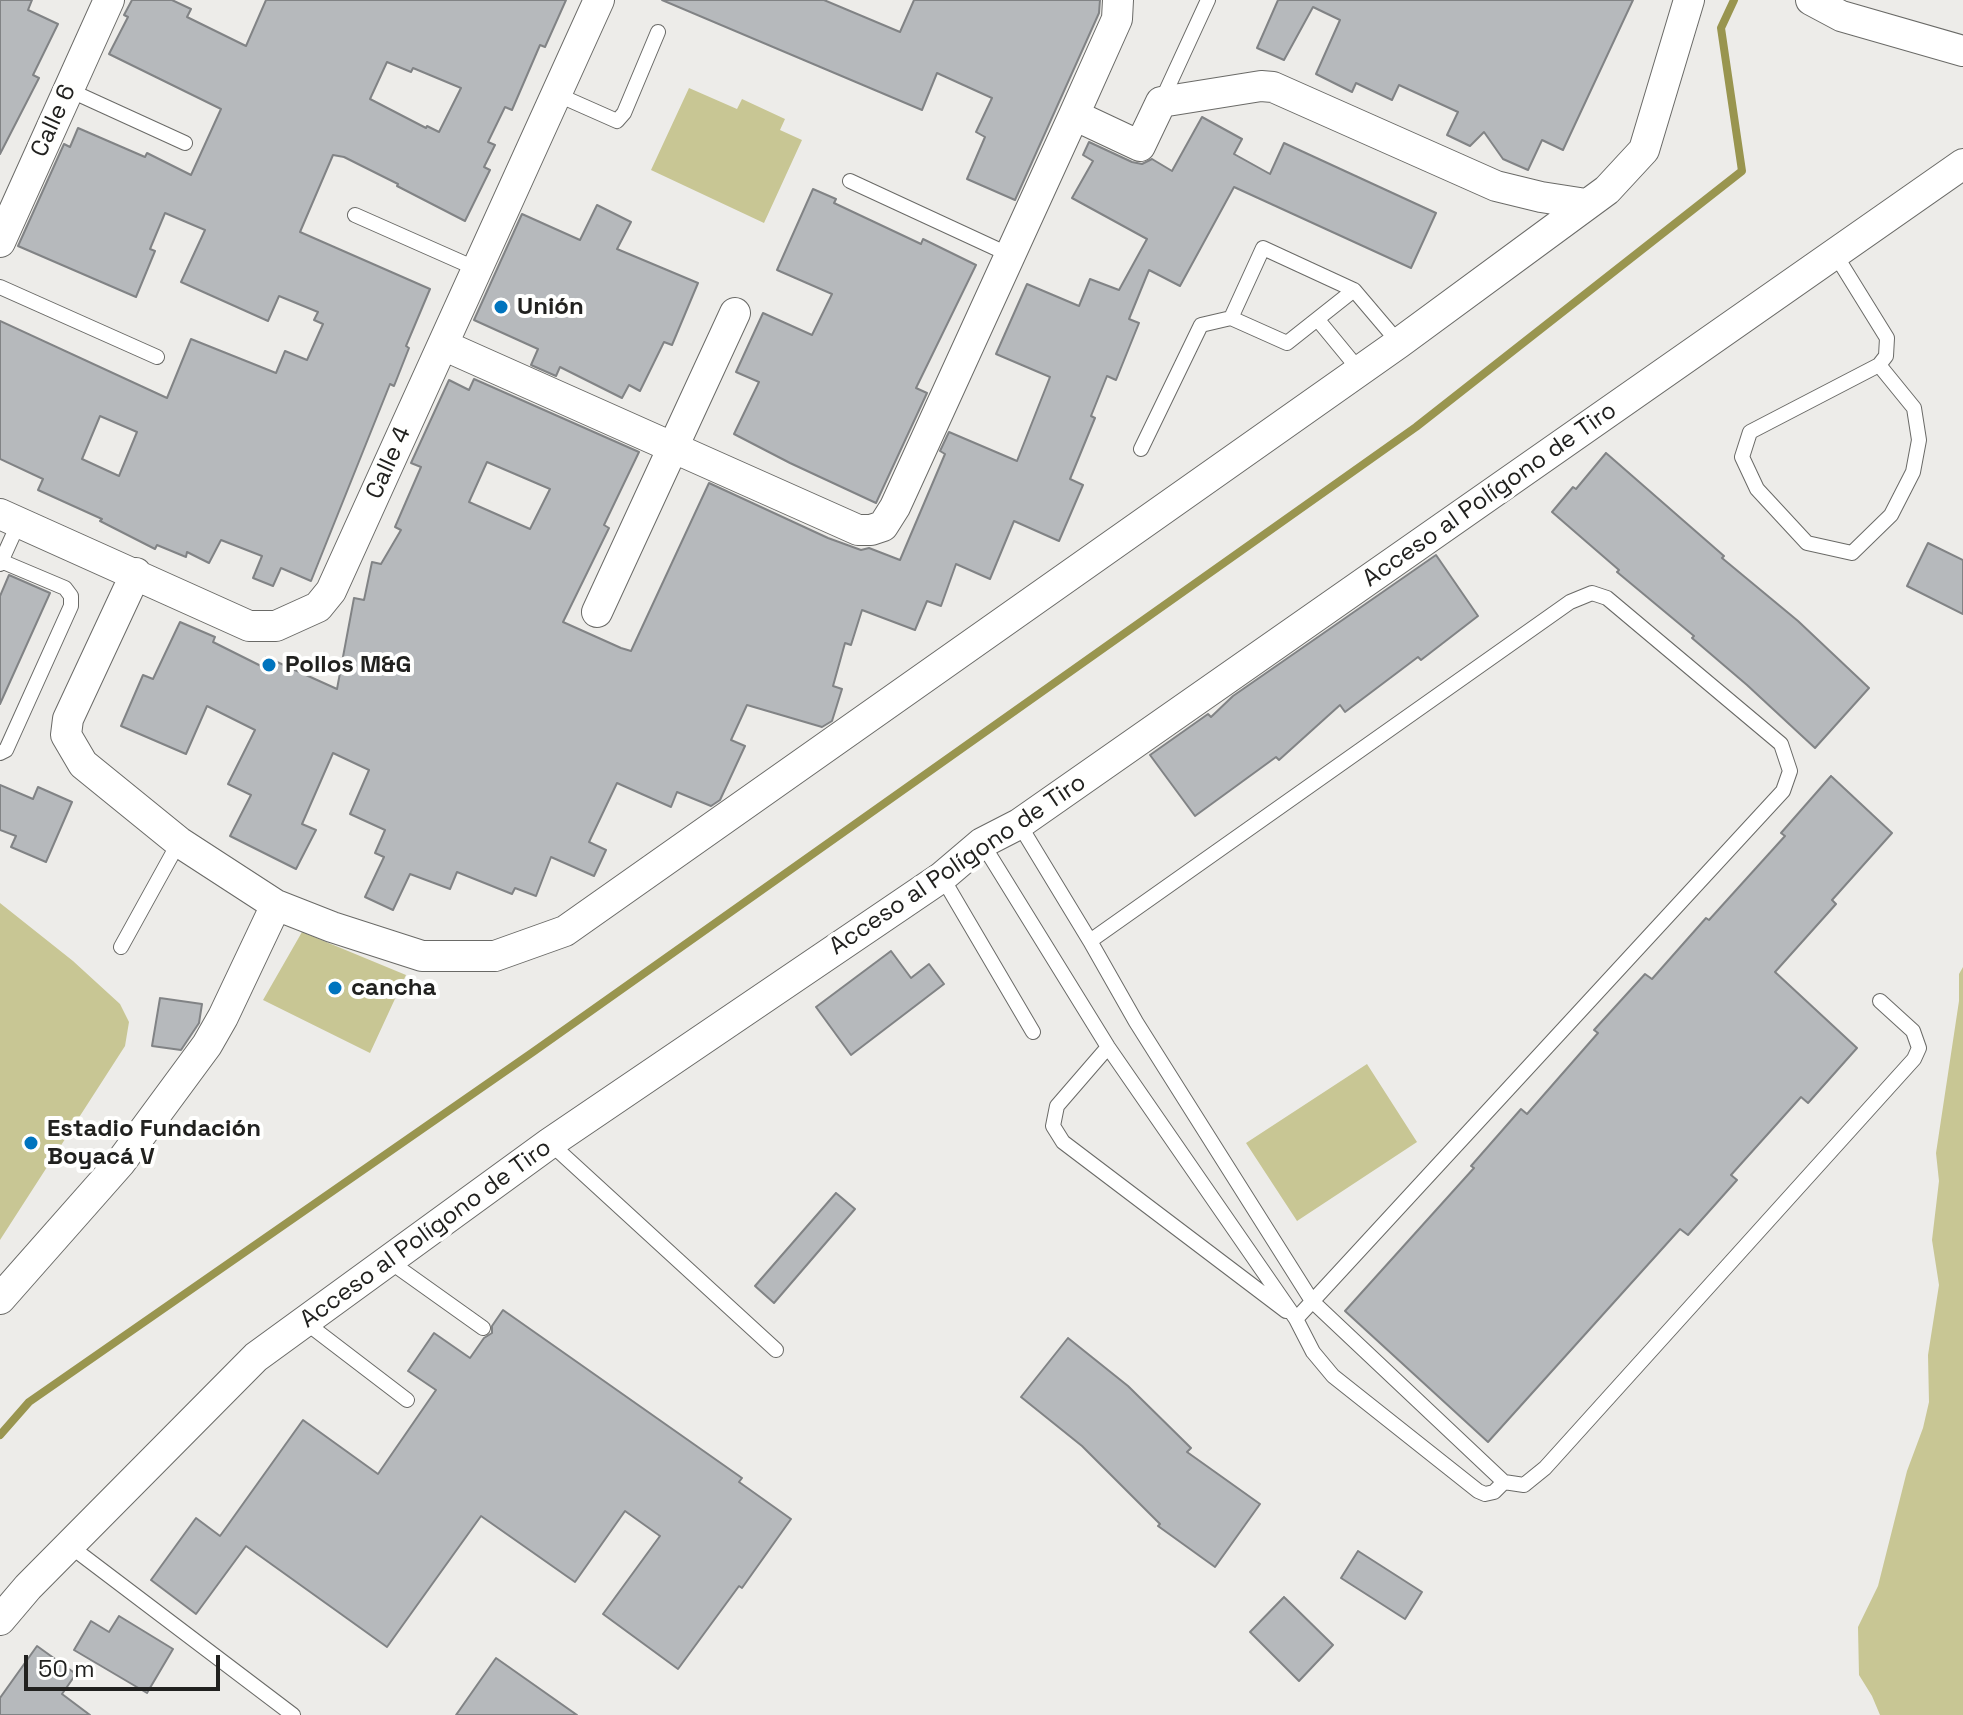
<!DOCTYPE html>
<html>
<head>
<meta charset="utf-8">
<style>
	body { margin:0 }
	#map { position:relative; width:1963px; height:1715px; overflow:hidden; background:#edece9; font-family:"Space Grotesk",sans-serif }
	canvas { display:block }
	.scale { position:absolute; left:24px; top:1655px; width:196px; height:36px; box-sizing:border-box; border:4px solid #21211f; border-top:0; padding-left:10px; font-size:24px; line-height:28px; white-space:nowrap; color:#21211f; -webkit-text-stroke:6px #fffffe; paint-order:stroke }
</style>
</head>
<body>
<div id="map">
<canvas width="1963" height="1715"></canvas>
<div class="scale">50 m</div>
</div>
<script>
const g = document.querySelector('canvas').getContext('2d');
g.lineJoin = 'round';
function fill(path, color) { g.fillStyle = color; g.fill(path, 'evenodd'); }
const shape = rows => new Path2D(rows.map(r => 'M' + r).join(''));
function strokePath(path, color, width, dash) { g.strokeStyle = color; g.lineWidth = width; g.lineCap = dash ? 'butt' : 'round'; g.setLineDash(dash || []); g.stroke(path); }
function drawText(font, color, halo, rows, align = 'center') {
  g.font = font + ' "Space Grotesk",sans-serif'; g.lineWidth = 8; g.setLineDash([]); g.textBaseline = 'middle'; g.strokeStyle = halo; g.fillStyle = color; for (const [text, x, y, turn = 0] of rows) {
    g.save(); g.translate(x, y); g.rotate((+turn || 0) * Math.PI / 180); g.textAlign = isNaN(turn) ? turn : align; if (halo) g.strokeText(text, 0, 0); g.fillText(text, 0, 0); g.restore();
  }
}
const green = shape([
	[689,88,737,109,742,99,785,119,780,130,802,140,764,223,651,170],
	[0,903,73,961,120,1004,129,1022,125,1046,0,1240],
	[302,932,406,975,370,1053,263,1000],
	[1963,967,1963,1715,1880,1715,1872,1696,1859,1675,1858,1627,1878,1586,1907,1471,1923,1428,1929,1402,1928,1355,1939,1285,1932,1240,1939,1181,1936,1153,1959,1001,1959,974],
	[1367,1064,1417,1142,1297,1221,1246,1143]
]);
const stream = shape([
	[0,1435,29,1402,533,1052,1416,427,1742,171,1721,28,1734,0]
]);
const building = shape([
	[0,0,32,0,28,10,58,24,33,75,39,78,0,154,0,0],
	[132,0,172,0,191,9,187,17,246,46,266,0,566,0,545,47,540,45,512,110,505,107,488,142,495,145,484,167,490,170,465,221,397,186,398,184,344,157,333,155,300,232,430,289,406,346,409,348,394,386,390,384,311,581,281,568,273,586,253,578,262,556,221,540,209,563,187,552,186,557,157,545,155,549,100,521,102,519,38,490,43,479,0,459,0,321,167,398,191,339,276,373,285,351,307,360,323,324,314,320,318,312,279,296,268,321,181,282,205,230,165,213,150,249,155,251,136,297,18,246,64,144,70,147,78,128,145,157,147,153,191,175,221,109,109,54,128,17,124,15,132,0],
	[387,62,411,72,413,68,461,88,439,132,427,126,426,128,370,99,387,62],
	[100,416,137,432,119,476,82,459,100,416],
	[662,0,824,0,900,32,914,0,1100,0,1099,13,1015,200,967,179,985,137,976,132,992,98,937,73,922,110,662,0],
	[1278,0,1633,0,1563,150,1542,140,1528,170,1503,159,1484,132,1470,146,1447,135,1458,112,1399,85,1392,100,1356,83,1352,92,1316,74,1340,20,1313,7,1284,60,1257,48,1278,0],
	[1202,117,1242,139,1234,154,1270,174,1284,143,1436,213,1411,268,1234,187,1180,286,1149,270,1129,319,1139,323,1116,380,1107,376,1091,416,1095,418,1070,479,1083,485,1059,541,1014,521,990,579,956,564,941,606,927,601,915,630,862,610,851,645,845,643,833,686,842,689,832,721,822,727,747,705,731,740,745,746,720,800,711,806,677,792,671,807,617,783,589,842,606,850,594,876,551,857,536,896,515,888,512,894,457,872,450,889,410,874,393,910,365,897,384,857,375,853,385,830,350,814,369,770,333,753,302,824,316,830,296,869,230,836,251,795,228,784,255,730,207,706,186,754,121,726,143,675,153,679,180,622,215,637,213,642,261,666,266,657,337,689,354,598,364,600,372,562,381,564,401,530,395,527,421,467,411,463,449,380,469,390,474,379,639,452,604,525,609,528,563,622,621,648,631,651,709,483,828,538,861,550,869,548,900,560,945,454,940,451,949,432,1017,461,1050,377,996,354,1027,284,1079,306,1090,279,1119,290,1147,239,1072,198,1093,161,1083,155,1089,142,1132,162,1142,164,1152,159,1172,171,1202,117],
	[487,462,550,489,530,529,469,502,487,462],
	[813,189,836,199,834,203,921,244,923,239,976,265,916,388,927,393,876,503,790,463,734,434,759,382,736,372,763,313,812,335,832,294,777,270,813,189],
	[597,205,631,222,617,249,698,283,672,345,664,342,640,391,629,385,622,398,560,367,556,376,531,365,538,349,474,320,522,214,580,240,597,205],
	[1606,453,1724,556,1722,558,1798,621,1869,688,1815,748,1747,685,1692,638,1694,636,1617,572,1619,570,1552,512,1573,487,1576,489,1606,453],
	[1928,543,1963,560,1963,614,1907,586,1928,543],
	[1436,555,1478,616,1421,660,1418,657,1345,712,1340,705,1279,760,1276,757,1195,816,1150,755,1208,714,1211,717,1233,696,1436,555],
	[9,575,50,593,0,704,0,596,9,575],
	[1831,776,1892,833,1832,900,1836,904,1775,972,1857,1048,1808,1103,1801,1097,1731,1175,1737,1180,1688,1235,1680,1229,1488,1442,1345,1311,1474,1168,1471,1166,1521,1109,1527,1114,1598,1033,1594,1030,1645,974,1652,979,1706,918,1709,920,1785,836,1781,833,1831,776],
	[0,785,33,799,38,787,72,802,46,862,11,847,16,836,0,830,0,785],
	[891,951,911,978,929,964,944,984,851,1055,816,1007,891,951],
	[160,998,202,1004,199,1023,181,1050,152,1046,160,998],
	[836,1193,855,1209,774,1303,755,1286,836,1193],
	[503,1310,742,1478,739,1482,791,1519,742,1588,739,1586,678,1669,603,1614,660,1536,625,1511,575,1582,481,1516,387,1647,246,1546,196,1614,151,1580,196,1518,220,1536,303,1420,378,1474,436,1390,408,1371,434,1333,470,1358,484,1338,492,1333,492,1326,503,1310],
	[1068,1338,1128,1386,1191,1448,1187,1452,1260,1504,1215,1567,1158,1526,1160,1524,1082,1446,1021,1397,1068,1338],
	[1358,1551,1422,1592,1405,1619,1341,1578,1358,1551],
	[1284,1597,1333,1645,1299,1681,1250,1632,1284,1597],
	[119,1616,173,1649,147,1693,74,1650,91,1621,109,1632,119,1616],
	[37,1646,76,1674,62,1694,90,1715,0,1715,0,1698,37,1646],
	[496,1658,577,1715,456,1715,496,1658]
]);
const service = shape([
	[69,90,185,143],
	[556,94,617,121,624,113,658,32],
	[1161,102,1208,0],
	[850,181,1010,255],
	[355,215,477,269],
	[1835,254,1887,338,1886,356,1879,365,1750,432,1742,457,1757,489,1807,543,1852,553,1891,515,1913,472,1919,440,1914,408,1879,365],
	[0,287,157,357],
	[1231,318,1287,343,1354,290],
	[1318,320,1360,371],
	[1141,449,1201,325,1231,318,1263,248,1354,290,1399,343],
	[0,564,19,522],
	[0,753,6,750,71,606,71,596,65,588,1,561],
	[1019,824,1090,941,1136,1022,1312,1301,1504,1482,1524,1485,1545,1468,1914,1059,1919,1048,1913,1031,1880,1001],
	[982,843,1108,1047,1296,1319],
	[942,877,1033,1032],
	[1090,941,1570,602,1592,593,1607,598,1781,744,1790,771,1783,791,1296,1319,1313,1352,1333,1376,1478,1491,1485,1494,1494,1492,1504,1482],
	[121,947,179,842],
	[1108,1047,1057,1106,1053,1126,1063,1142,1286,1311],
	[550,1143,776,1350],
	[389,1261,483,1328],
	[305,1322,407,1400],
	[70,1546,293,1715]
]);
const minor = shape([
	[1811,0,1841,16,1963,51],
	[1074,115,1140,146,1161,102,1261,86,1273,87,1496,186,1541,197,1586,204],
	[0,242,109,0],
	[443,345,858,530,871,530,883,526,895,507,1074,115,1117,19,1118,0],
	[0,514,249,626,276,626,318,607,331,591,599,0],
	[136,573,68,719,66,735,83,764,179,842,276,905,332,927,422,956,495,956,565,931,1399,343,1607,190,1644,150,1689,0],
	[597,612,735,313],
	[0,1299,120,1163,207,1045,223,1017,276,905],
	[0,1620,28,1587,256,1357,550,1143,942,877,982,843,1019,824,1963,164]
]);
const markers = [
	[501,307,8,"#0074be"],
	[269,665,8,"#0074be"],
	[335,988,8,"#0074be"],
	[31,1143,8,"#0074be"]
];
const streetNames = [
	["Calle 6",54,121,-66],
	["Calle 4",389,463,-66],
	["Acceso al Polígono de Tiro",1490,495,-35],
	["Acceso al Polígono de Tiro",958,865,-34],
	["Acceso al Polígono de Tiro",426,1234,-36]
];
const poiNames = [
	["Unión",517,307],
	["Pollos M&G",285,665],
	["cancha",351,988],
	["Estadio Fundación",47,1129],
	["Boyacá V",47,1157]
];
fill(green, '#c8c694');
strokePath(stream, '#99954f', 8);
fill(building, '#b6b9bc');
strokePath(building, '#818385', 2);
strokePath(service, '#6a6a67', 16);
strokePath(minor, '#6a6a67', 32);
strokePath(service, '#fff', 14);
strokePath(minor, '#fff', 30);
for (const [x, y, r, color] of markers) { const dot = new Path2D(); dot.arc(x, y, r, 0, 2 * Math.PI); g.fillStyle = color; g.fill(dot); strokePath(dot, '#fffffe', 3); }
drawText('24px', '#21211f', '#fffffe', streetNames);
drawText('bold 24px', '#21211f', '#fffffe', poiNames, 'left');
</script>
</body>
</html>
